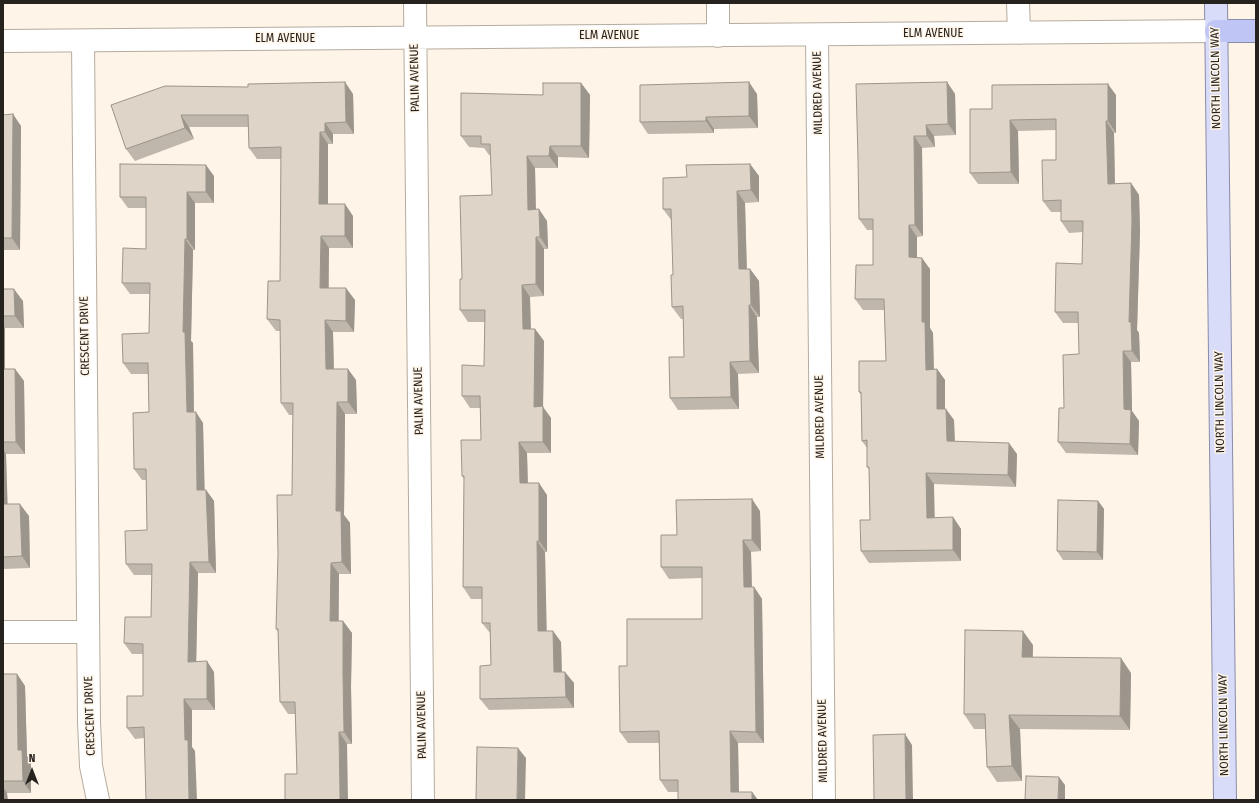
<!DOCTYPE html>
<html>
<head>
<meta charset="utf-8">
<style>
	body { margin:0 }
	#map { position:relative; width:1259px; height:803px; overflow:hidden; background:#fef4e7; font-family:"Fira Sans Condensed",sans-serif }
	canvas { display:block }
	.frame { position:absolute; inset:0; border:4px solid #26221e; pointer-events:none }
	.north { position:absolute; left:12px; top:751px; width:40px; height:40px; -webkit-text-stroke:3px #fef4e7; paint-order:stroke; rotate:0deg; font-size:11px; font-weight:700; line-height:16px; text-align:center; color:#26221e }
	.north::after { content:''; display:block; margin:auto; width:14px; height:18px; background:#26221e; clip-path:polygon(50% 0,100% 100%,50% 72%,0 100%) }
</style>
</head>
<body>
<div id="map">
<canvas width="1259" height="803"></canvas>
<div class="frame"></div>
<div class="north">N</div>
</div>
<script>
const g = document.querySelector('canvas').getContext('2d');
g.lineJoin = 'round';
const shape = rows => new Path2D(rows.map(r => 'M' + r).join(''));
function strokePath(path, color, width, dash) { g.strokeStyle = color; g.lineWidth = width; g.lineCap = dash ? 'butt' : 'round'; g.setLineDash(dash || []); g.stroke(path); }
function fill(path, color) { g.fillStyle = color; g.fill(path, 'evenodd'); }
function drawText(font, color, halo, rows, align = 'center') {
  g.font = font + ' "Fira Sans Condensed",sans-serif'; g.lineWidth = 3; g.setLineDash([]); g.textBaseline = 'middle'; g.strokeStyle = halo; g.fillStyle = color; for (const [text, x, y, turn = 0] of rows) {
    g.save(); g.translate(x, y); g.rotate((+turn || 0) * Math.PI / 180); g.textAlign = isNaN(turn) ? turn : align; if (halo) g.strokeText(text, 0, 0); g.fillText(text, 0, 0); g.restore();
  }
}
const minor = shape([
	[415,3,423,800],
	[718,3,718,36],
	[1018,3,1019,33],
	[817,35,824,800],
	[3,41,1216,31],
	[83,41,89,722,91,766,98,800],
	[3,632,88,632]
]);
const major = shape([
	[1216,3,1225,800]
]);
const highway = shape([
	[1216,31,1256,31]
]);
const wall = shape([
	[947,82,955,94,956,135,934,136,935,147,922,148,923,236,917,237,917,258,930,269,930,328,933,333,934,369,937,369,945,380,945,409,954,420,955,441,1017,454,1016,487,934,484,934,518,953,517,961,529,961,561,869,563,861,551,870,520,869,470,867,467,867,448,862,441,861,395,859,392,886,361,884,310,863,310,855,299,873,265,873,230,867,230,859,219],
	[581,83,590,95,589,158,558,157,558,168,535,168,536,209,547,221,548,249,544,249,544,296,530,297,531,329,535,329,544,341,543,407,551,418,551,453,527,453,528,483,547,495,547,552,545,552,546,631,553,631,561,642,562,672,574,683,574,708,489,710,480,699,491,665,490,633,482,623,482,599,471,599,463,587,464,479,462,476,481,440,480,408,470,408,462,396,484,366,485,322,468,322,460,310,462,279,492,195,491,155,489,155,484,148,469,147,461,136,543,95],
	[353,94,354,134,333,134,333,144,328,144,328,204,353,216,353,248,329,248,329,288,355,300,354,332,333,332,334,369,356,380,357,414,345,414,344,515,350,523,351,574,339,574,339,621,343,621,352,633,351,686,352,744,347,744,297,774,295,714,288,714,280,702,278,632,276,629,292,495,293,415,289,415,281,403,280,331,276,331,267,319,280,281,281,159,257,159,249,148,248,127,189,127,194,139,135,161,126,149,111,105],
	[757,94,758,128,714,129,714,133,648,134,640,122],
	[1116,95,1116,133,1114,133,1115,184,1131,183,1139,195,1140,231,1137,330,1139,333,1140,362,1131,362,1132,411,1139,421,1138,455,1066,453,1058,442,1064,408,1079,354,1079,323,1063,323,1055,312,1082,264,1083,232,1069,233,1061,221,1061,212,1051,212,1043,201,1056,160,1056,130,1018,131,1019,184,978,184,970,173,992,109],
	[3,115,21,126,20,250,3,250],
	[750,164,759,176,759,202,745,203,747,269,750,269,759,281,760,317,757,317,759,373,738,374,739,409,678,410,670,398,684,357,683,319,681,319,672,307,673,275,672,221,663,209,687,177],
	[214,176,214,203,195,203,195,250,193,250,191,341,193,343,194,412,203,423,204,490,206,490,214,501,216,573,198,573,196,662,214,672,215,710,192,710,192,747,195,751,144,738,135,739,127,728,143,696,143,654,132,654,124,643,151,617,152,575,134,575,126,564,147,530,146,480,142,480,134,469,149,412,148,374,131,374,123,363,149,333,150,294,130,294,122,283,146,249,146,208,128,208,120,197],
	[3,289,23,301,24,328,5,328,5,369,15,369,24,381,25,454,6,454,7,504,29,516,30,568,3,569],
	[1098,501,1104,509,1103,560,1063,560,1057,551],
	[760,511,761,551,751,552,752,587,754,587,762,599,764,743,738,743,739,792,752,792,758,800,678,800,678,792,668,792,660,780,659,743,628,743,620,732,627,666,702,619,702,578,669,579,661,567],
	[1033,645,1033,657,1131,673,1130,730,1020,729,1022,781,997,782,987,767,985,729,974,729,964,714],
	[3,674,17,674,25,686,27,756,31,762,31,793,7,793,3,800]
]);
const shadedWall = shape([
	[345,82,353,94,354,134,346,122],
	[749,82,757,94,758,128,749,116],
	[947,82,955,94,956,135,948,124],
	[581,83,590,95,589,158,581,146],
	[1108,84,1116,95,1116,133,1108,121],
	[13,114,21,126,20,250,12,238],
	[181,115,189,127,194,139,185,128],
	[706,117,714,129,714,133,706,121],
	[1010,120,1018,131,1019,184,1011,172],
	[1106,121,1114,133,1115,195,1108,184],
	[325,123,333,134,333,144,325,132],
	[926,125,934,136,935,147,927,136],
	[320,132,328,144,328,216,319,204],
	[914,136,922,148,923,236,915,225],
	[550,146,558,157,558,168,549,156],
	[527,156,535,168,536,221,528,210],
	[750,164,759,176,759,202,751,190],
	[206,165,214,176,214,203,206,192],
	[1131,183,1139,195,1140,231,1137,330,1139,333,1140,362,1132,351,1129,322],
	[737,191,745,203,747,281,739,269],
	[187,192,195,203,195,250,187,239],
	[345,204,353,216,353,248,345,236],
	[539,209,547,221,548,249,540,237],
	[909,225,917,237,917,269,909,257],
	[321,236,329,248,328,299,320,288],
	[536,237,544,249,544,296,536,284],
	[185,239,193,250,191,341,193,343,194,423,187,412,183,332],
	[922,258,930,269,930,328,933,333,934,381,926,370,922,322],
	[750,269,759,281,760,317,751,305],
	[522,285,530,297,531,340,523,329],
	[346,288,355,300,354,332,346,321],
	[14,289,23,301,24,328,15,316],
	[749,305,757,317,759,373,750,361],
	[325,320,333,332,334,381,326,369],
	[3,326,5,328,5,381,3,378],
	[535,329,544,341,543,407,551,418,551,453,543,442,534,407],
	[1123,351,1131,362,1132,411,1139,421,1138,455,1130,444,1124,409],
	[730,362,738,374,739,409,731,397],
	[15,369,24,381,25,454,16,442],
	[348,369,356,380,357,414,348,402],
	[937,369,945,380,945,421,937,409],
	[337,402,345,414,344,515,350,523,351,574,342,562,336,511],
	[946,409,954,420,955,452,947,441],
	[196,412,203,423,205,501,197,490],
	[519,442,527,453,528,495,520,483],
	[1009,443,1017,454,1016,487,1008,475],
	[3,449,6,454,8,516,3,510],
	[926,473,934,484,935,529,927,518],
	[539,483,547,495,547,552,539,541],
	[206,490,214,501,216,573,209,562],
	[752,499,760,511,761,551,752,540],
	[1098,501,1104,509,1103,560,1097,552],
	[20,504,29,516,30,568,22,556],
	[953,517,961,529,961,561,953,550],
	[743,540,751,552,752,599,744,587],
	[537,541,545,552,547,643,538,631],
	[190,562,198,573,196,673,188,662],
	[331,563,339,574,338,633,330,621],
	[754,587,762,599,764,743,756,732],
	[343,621,352,633,351,686,352,744,344,732,343,674],
	[553,631,561,642,562,684,554,672],
	[1023,631,1033,645,1032,672,1022,657],
	[1121,658,1131,673,1130,730,1120,716],
	[207,661,214,672,215,710,207,699],
	[565,672,574,683,574,708,566,697],
	[17,674,25,686,27,756,31,762,31,793,23,781,18,750],
	[184,699,192,710,192,747,195,751,197,800,189,800,185,740],
	[1009,715,1020,729,1022,781,1012,766],
	[730,731,738,743,739,800,731,792],
	[339,732,347,744,348,800,340,800],
	[905,734,912,745,913,800,906,800],
	[518,748,526,758,525,800,517,800],
	[1059,777,1065,785,1065,800,1058,800],
	[3,787,7,793,8,800,3,800],
	[752,792,758,800,752,800]
]);
const building = shape([
	[345,82,346,122,325,123,325,132,320,132,319,204,345,204,345,236,321,236,320,288,346,288,346,321,325,320,326,369,348,369,348,402,337,402,336,511,341,511,342,562,331,563,330,621,343,621,343,674,344,732,339,732,340,800,285,800,285,774,297,774,295,702,280,702,278,629,276,629,278,554,277,495,292,495,293,403,281,403,280,320,267,319,268,281,280,281,281,147,249,148,248,115,181,115,185,128,126,149,111,105,165,86,248,87,248,84,345,82],
	[749,82,749,116,706,117,706,121,640,122,640,85,749,82],
	[947,82,948,124,926,125,927,136,914,136,915,225,909,225,909,257,922,258,922,322,925,322,926,370,937,369,937,409,946,409,947,441,1009,443,1008,475,926,473,927,518,953,517,953,550,861,551,860,520,870,520,869,467,867,467,867,440,862,441,861,392,859,392,859,361,886,361,884,299,855,299,856,265,873,265,873,219,859,219,858,159,856,84,947,82],
	[543,83,581,83,581,146,550,146,549,156,527,156,528,210,539,209,540,237,536,237,536,284,522,285,523,329,535,329,534,407,543,406,543,442,519,442,520,483,539,483,539,541,537,541,538,631,553,631,554,672,565,672,566,697,480,699,480,666,491,665,490,623,482,623,482,587,463,587,464,476,462,476,461,440,481,440,480,396,462,396,462,365,484,366,485,310,460,310,460,279,462,279,460,196,492,195,490,144,481,144,481,136,461,136,461,93,543,95,543,83],
	[1108,84,1108,121,1106,121,1108,184,1131,183,1132,220,1129,322,1131,322,1132,351,1123,351,1124,409,1131,410,1130,444,1058,442,1059,408,1064,408,1063,355,1079,354,1078,312,1055,312,1056,263,1082,264,1083,221,1061,221,1061,200,1043,201,1042,160,1056,160,1056,119,1010,120,1011,172,970,173,970,109,992,109,992,85,1108,84],
	[13,114,12,238,3,238,3,115,13,114],
	[120,164,206,165,206,192,187,192,187,239,185,239,183,332,185,332,187,412,196,412,197,490,206,490,209,562,190,562,188,662,207,661,207,699,184,699,185,740,188,740,189,800,146,800,144,727,127,728,127,696,143,696,143,644,124,643,125,617,151,617,152,564,126,564,125,531,147,530,146,469,134,469,133,413,149,412,148,363,123,363,122,334,149,333,150,283,122,283,123,248,146,249,146,197,120,197,120,164],
	[750,164,751,190,737,191,739,269,750,269,751,305,749,305,750,361,730,362,731,397,670,398,669,357,684,357,683,306,672,307,671,275,673,275,671,209,663,209,663,178,687,177,686,165,750,164],
	[3,289,14,289,15,316,3,316,3,289],
	[3,369,15,369,16,442,3,442,3,369],
	[752,499,752,540,743,540,744,587,754,587,756,732,730,731,731,792,752,792,752,800,678,800,678,780,660,780,659,731,620,732,619,666,627,666,627,619,702,619,702,567,661,567,661,535,677,535,676,500,752,499],
	[1058,500,1098,501,1097,552,1057,551,1058,500],
	[3,504,20,504,22,556,3,557,3,504],
	[965,630,1023,631,1022,657,1121,658,1120,716,1009,715,1012,766,987,767,985,714,964,714,965,630],
	[3,674,17,674,18,750,22,750,23,781,3,781,3,674],
	[905,734,906,800,874,800,873,735,905,734],
	[477,747,518,748,517,800,476,800,477,747],
	[1026,776,1059,777,1058,800,1025,800,1026,776]
]);
const streetNames = [
	["ELM AVENUE",933,34],
	["ELM AVENUE",609,36],
	["ELM AVENUE",285,39],
	["PALIN AVENUE",415,78,-91],
	["NORTH LINCOLN WAY",1216,78,-91],
	["MILDRED AVENUE",818,93,-91],
	["CRESCENT DRIVE",85,336,-91],
	["PALIN AVENUE",419,401,-91],
	["NORTH LINCOLN WAY",1220,402,-91],
	["MILDRED AVENUE",820,417,-91],
	["CRESCENT DRIVE",90,716,-92],
	["PALIN AVENUE",422,725,-91],
	["NORTH LINCOLN WAY",1224,725,-91],
	["MILDRED AVENUE",823,741,-91]
];
strokePath(minor, '#b5aca0', 24);
strokePath(major, '#898caa', 24);
strokePath(highway, '#898caa', 24);
strokePath(minor, '#fff', 22);
strokePath(major, '#d9dcf9', 22);
strokePath(highway, '#bfc5f5', 22);
fill(wall, '#bfb7ac');
fill(shadedWall, '#9b958c');
fill(building, '#ded5c8');
strokePath(building, '#9b958c', 1);
drawText('12px', '#26221e', '#fef4e7', streetNames);
</script>
</body>
</html>
